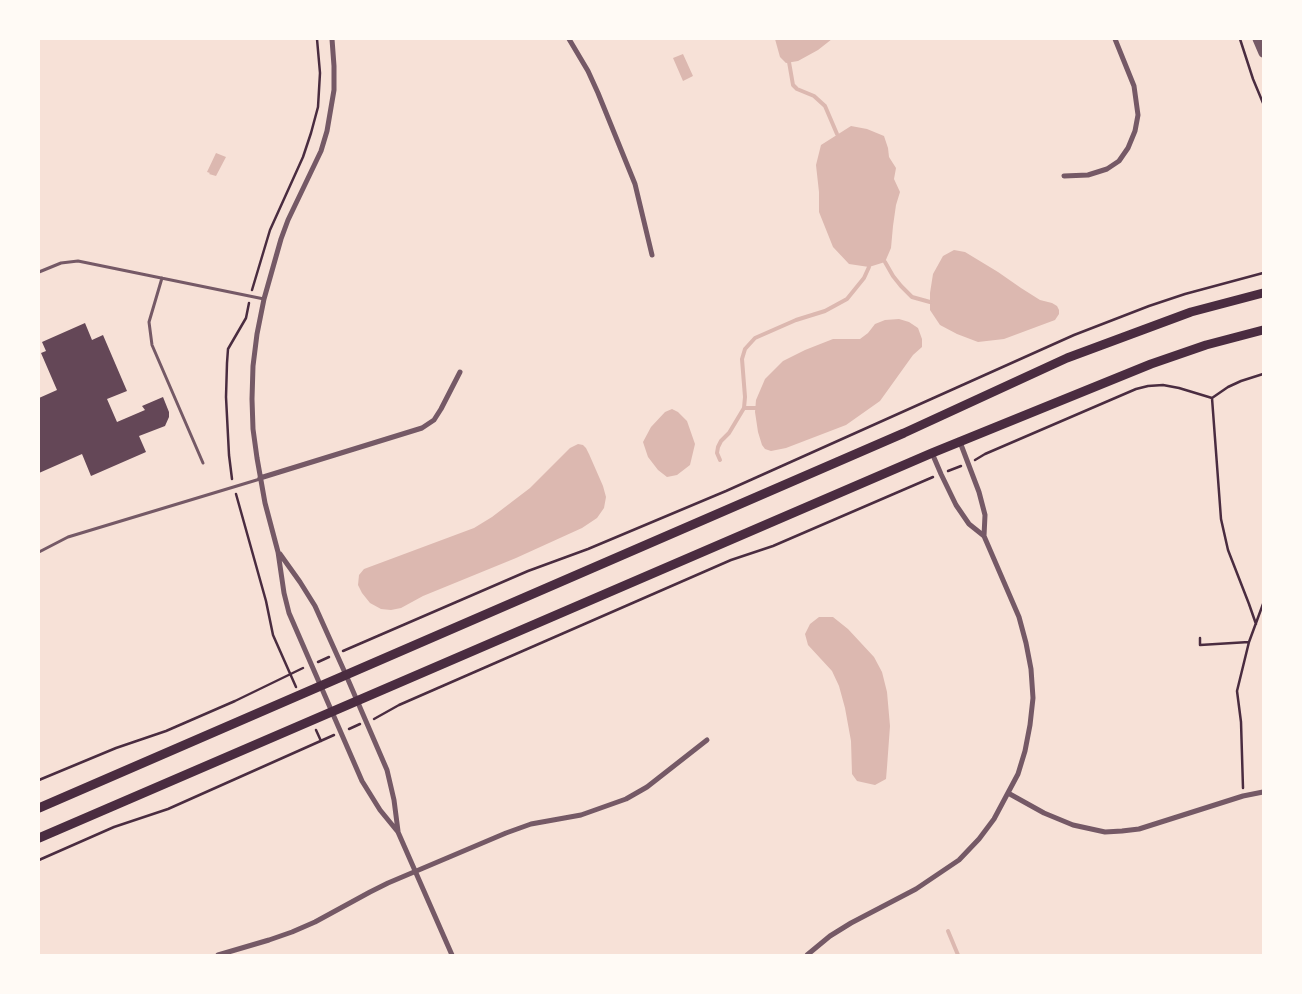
<!DOCTYPE html>
<html>
<head>
<meta charset="utf-8">
<style>
	body { margin:0 }
	#map { position:relative; width:1302px; height:994px; overflow:hidden; background:#f7e1d7; font-family:Roboto,sans-serif }
	canvas { display:block }
	.frame { position:absolute; inset:0; border:40px solid #fffaf5; pointer-events:none }
</style>
</head>
<body>
<div id="map">
<canvas width="1302" height="994"></canvas>
<div class="frame"></div>
</div>
<script>
const g = document.querySelector('canvas').getContext('2d');
g.lineJoin = 'round';
function fill(path, color) { g.fillStyle = color; g.fill(path, 'evenodd'); }
const shape = rows => new Path2D(rows.map(r => 'M' + r).join(''));
function strokePath(path, color, width, dash) { g.strokeStyle = color; g.lineWidth = width; g.lineCap = dash ? 'butt' : 'round'; g.setLineDash(dash || []); g.stroke(path); }
const water = shape([
	[775,39,832,39,818,50,798,61,786,63,780,57],
	[683,54,693,76,683,81,673,58],
	[851,126,867,129,884,136,888,148,889,157,896,168,894,179,900,192,896,205,893,226,891,248,885,262,869,267,849,264,833,247,819,212,819,192,816,165,821,145],
	[216,153,226,157,216,176,209,174,210,173,207,172],
	[954,250,965,252,998,272,1021,288,1040,300,1052,303,1057,306,1059,310,1059,314,1055,320,1004,339,978,342,957,334,940,325,930,310,930,293,933,274,943,256],
	[899,319,909,322,918,328,922,339,922,347,913,355,880,401,846,425,786,448,771,451,765,449,762,445,758,432,755,412,756,400,765,379,783,361,805,350,833,339,860,339,868,333,875,324,885,320],
	[672,409,678,412,687,421,695,444,690,465,677,475,667,477,658,470,648,457,643,442,651,427,665,412],
	[578,444,583,445,586,448,589,454,603,486,606,497,604,508,597,518,582,528,516,558,423,596,401,608,391,610,381,609,370,603,362,593,358,585,359,575,364,569,474,528,492,517,530,488,570,448],
	[819,617,833,617,848,629,874,657,882,672,887,692,890,726,887,767,886,779,875,785,857,781,852,774,851,741,845,708,839,686,832,671,808,645,805,634,810,624]
]);
const stream = shape([
	[789,62,793,85,797,89,814,96,825,106,837,134],
	[885,262,893,276,901,286,912,297,930,302],
	[744,408,756,408],
	[720,460,717,453,718,447,721,441,729,433,744,408,745,397,742,359,745,349,755,338,796,320,825,311,847,299,864,278,869,267],
	[948,931,958,955]
]);
const building = shape([
	[85,323,92,340,103,335,127,391,107,399,117,422,145,410,142,406,163,397,169,412,169,417,165,426,139,436,146,452,91,476,82,454,39,473,39,398,57,390,41,353,46,351,42,342]
]);
const path = shape([
	[1240,39,1253,79,1263,103],
	[252,290,270,230,303,157,311,133,318,107,320,73,317,39],
	[975,460,985,454,1136,389,1148,386,1163,385,1179,388,1212,398],
	[948,471,961,466],
	[232,479,229,455,226,397,227,363,228,349,246,318,249,303],
	[236,494,266,601,273,635,296,687],
	[1256,624,1249,604,1228,550,1221,519,1212,398,1228,387,1241,381,1263,374],
	[1200,638,1200,645,1249,642],
	[343,651,528,571,588,549,726,491,1074,335,1149,306,1185,294,1263,273],
	[318,662,329,657],
	[374,719,399,705,731,560,773,546,933,477],
	[349,729,360,724],
	[316,730,321,741],
	[39,780,116,748,166,731,235,701,303,668],
	[1243,788,1241,722,1237,691,1249,642,1263,604],
	[39,860,114,827,168,809,334,735]
]);
const service = shape([
	[39,272,61,263,78,261,264,299],
	[162,278,149,322,152,345,203,463],
	[39,552,68,537,260,479]
]);
const minor = shape([
	[332,39,334,66,334,90,327,131,321,151,288,220,281,239,264,299,257,334,253,366,252,399,253,429,257,458,265,503,278,552,284,593,289,613,362,781,380,810,398,832,452,955],
	[569,39,588,71,598,93,635,184,652,255],
	[1064,176,1088,175,1107,169,1119,161,1128,148,1135,131,1138,115,1134,86,1115,39],
	[960,442,979,492,985,515,984,536],
	[260,478,422,428,434,420,441,409,460,372],
	[280,554,300,582,315,606,346,675,387,770,394,800,398,831],
	[1008,793,1044,813,1073,825,1105,832,1122,831,1139,829,1243,796,1263,792],
	[218,955,269,940,292,932,315,922,370,892,388,883,506,833,531,824,581,815,626,799,647,787,707,740],
	[807,955,830,936,851,923,916,889,959,860,979,839,994,819,1018,774,1025,751,1030,725,1033,698,1031,669,1026,643,1019,617,984,536,969,524,956,505,941,474,932,453]
]);
const tertiary = shape([
	[1257,39,1263,53]
]);
const secondary = shape([
	[39,808,904,433,1067,358,1191,312,1263,293],
	[39,838,932,453,1151,364,1206,345,1263,330]
]);
fill(water, '#dcb8b0');
strokePath(stream, '#dcb8b0', 4);
fill(building, '#644757');
strokePath(path, '#4a2c40', 2.5);
strokePath(service, '#755966', 3);
strokePath(minor, '#755966', 5);
strokePath(tertiary, '#755966', 9);
strokePath(secondary, '#4a2c40', 9);
</script>
</body>
</html>
